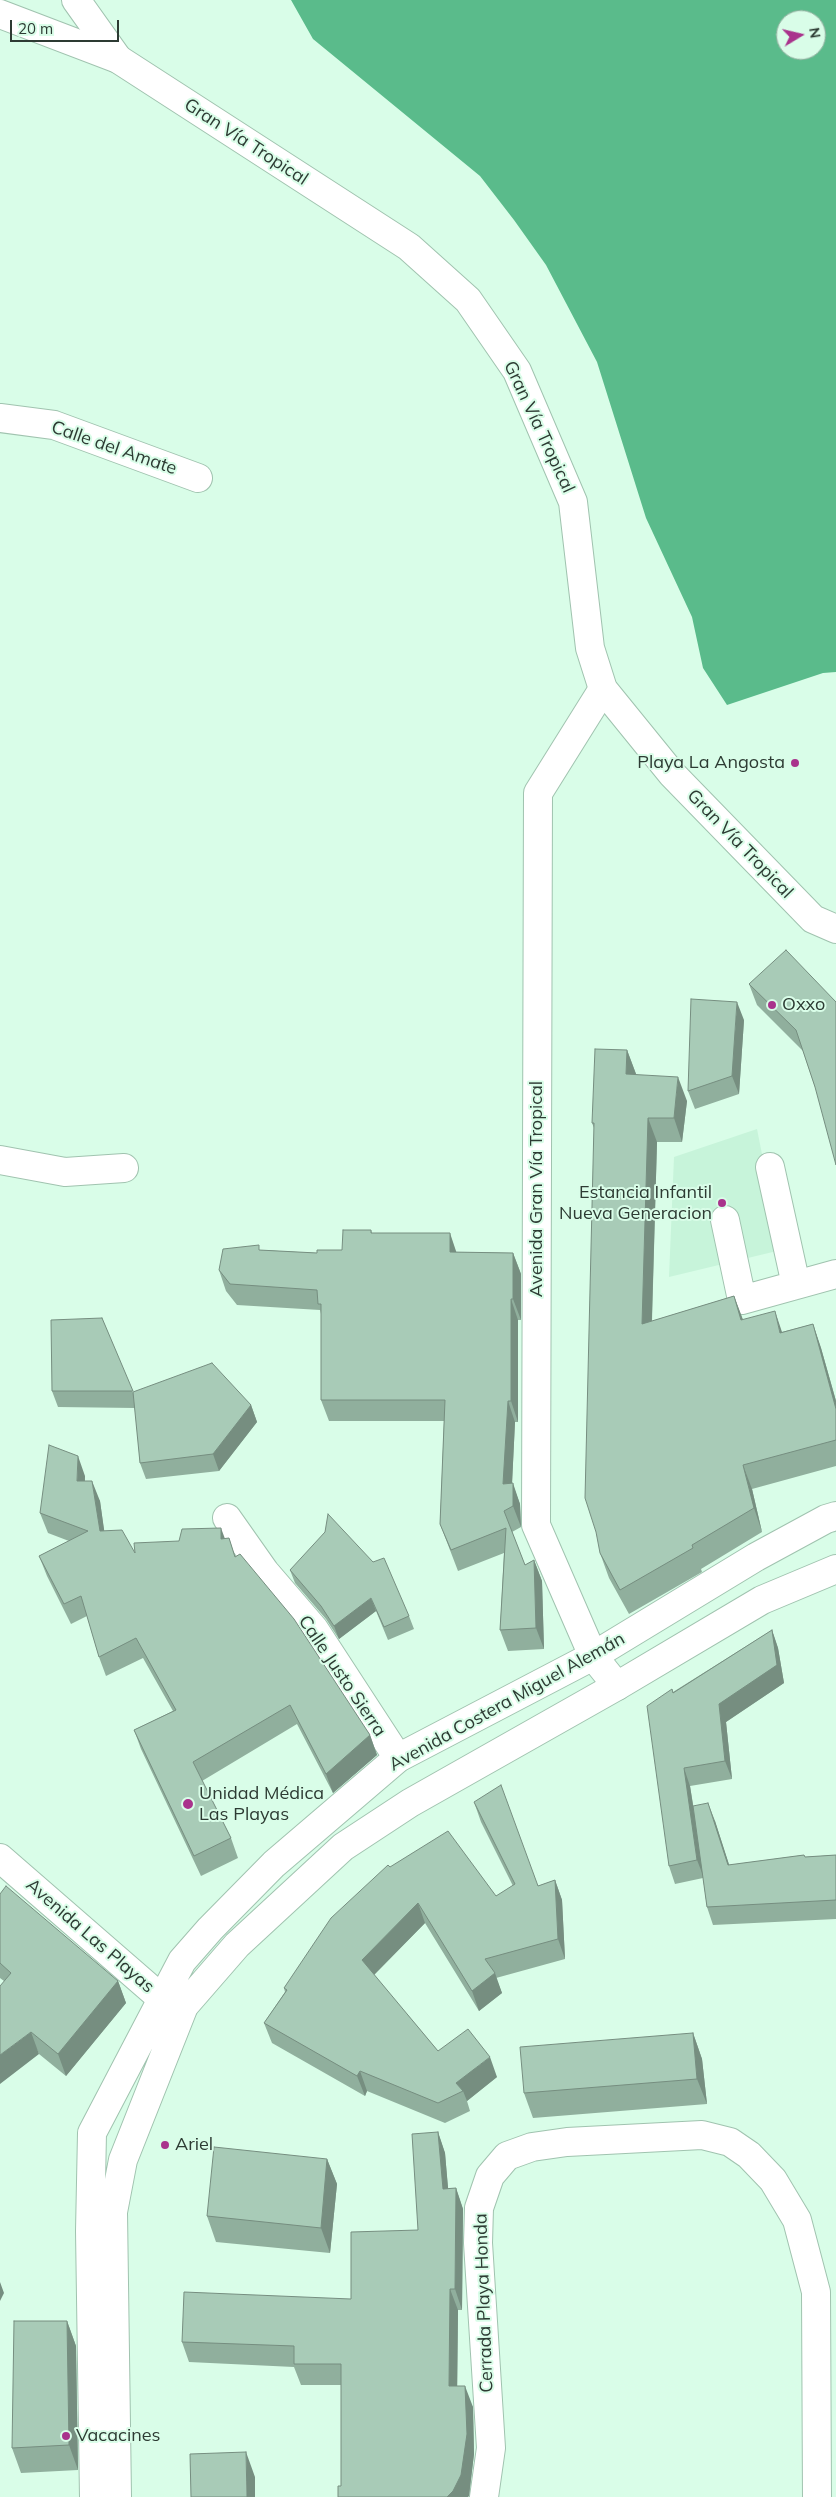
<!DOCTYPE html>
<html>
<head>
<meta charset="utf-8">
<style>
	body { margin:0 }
	#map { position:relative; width:836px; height:2497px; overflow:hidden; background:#d9fde8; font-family:Mulish,sans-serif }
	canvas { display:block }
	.north { position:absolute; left:776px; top:10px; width:50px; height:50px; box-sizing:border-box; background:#d9fde8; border:1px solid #94afa0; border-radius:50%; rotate:81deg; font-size:14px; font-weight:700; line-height:20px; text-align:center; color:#2d3b33 }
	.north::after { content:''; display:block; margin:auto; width:18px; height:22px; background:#a9338c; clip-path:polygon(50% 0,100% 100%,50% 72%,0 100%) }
	.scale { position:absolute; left:10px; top:20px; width:109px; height:22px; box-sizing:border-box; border:2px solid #2d3b33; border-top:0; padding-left:6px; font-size:15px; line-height:18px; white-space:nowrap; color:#2d3b33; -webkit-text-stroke:4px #d9fde8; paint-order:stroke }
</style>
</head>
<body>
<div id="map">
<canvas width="836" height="2497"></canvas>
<div class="north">N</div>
<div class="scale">20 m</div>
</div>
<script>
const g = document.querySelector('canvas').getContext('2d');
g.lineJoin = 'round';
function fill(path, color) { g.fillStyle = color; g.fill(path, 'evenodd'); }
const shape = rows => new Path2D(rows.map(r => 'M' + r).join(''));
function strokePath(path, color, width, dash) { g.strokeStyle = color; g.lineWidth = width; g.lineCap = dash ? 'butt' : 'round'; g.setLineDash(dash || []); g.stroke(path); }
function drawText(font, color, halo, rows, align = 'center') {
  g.font = font + ' Mulish,sans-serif'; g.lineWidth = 4; g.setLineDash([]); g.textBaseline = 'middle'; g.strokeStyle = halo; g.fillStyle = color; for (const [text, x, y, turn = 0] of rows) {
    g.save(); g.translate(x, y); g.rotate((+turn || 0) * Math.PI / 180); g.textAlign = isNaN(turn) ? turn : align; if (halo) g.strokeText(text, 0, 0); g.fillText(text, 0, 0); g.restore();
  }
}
const built = shape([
	[757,1129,781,1250,669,1277,674,1157]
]);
const water = shape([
	[291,0,836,0,836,672,823,673,727,705,703,668,692,617,646,518,597,362,546,265,514,220,480,176,313,39],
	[786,20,816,20,816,50,786,50]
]);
const minor = shape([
	[76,0,118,59],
	[0,418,54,425,198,478],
	[603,689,538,793,536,1525,593,1656,617,1686],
	[0,1160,65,1172,124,1168],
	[770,1167,796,1285],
	[725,1220,742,1300,836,1274],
	[227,1518,265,1572,314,1629,398,1758],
	[0,1858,161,1998,184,2006],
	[484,2497,491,2448,478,2243,479,2208,490,2176,507,2156,532,2147,567,2142,702,2135,730,2142,749,2155,773,2180,797,2220,816,2292,817,2497]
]);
const major = shape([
	[0,14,118,59,409,247,468,300,517,371,573,502,590,648,603,689,672,774,813,919,836,929],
	[94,2497,90,2231,92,2133,182,1961,210,1929,274,1864,398,1758,593,1656,756,1557,826,1519,836,1516],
	[117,2497,113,2212,123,2160,184,2006,237,1945,343,1847,410,1803,617,1686,762,1600,836,1569]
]);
const wall = shape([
	[749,984,836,1002,815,1087,803,1051,757,1005],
	[744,1020,739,1094,695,1109,688,1091],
	[627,1050,636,1074,687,1101,682,1142,657,1142,652,1321,734,1296,743,1320,782,1332,813,1324,821,1348,836,1401,836,1466,752,1489,762,1532,701,1569,702,1572,629,1614,609,1578,600,1553,594,1128,592,1123],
	[371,1230,372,1233,456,1252,513,1253,521,1274,521,1320,518,1320,518,1422,515,1422,512,1483,520,1504,521,1527,512,1532,525,1565,534,1560,542,1581,544,1649,508,1651,500,1630,504,1553,458,1571,440,1524,444,1421,329,1421,321,1400,321,1314,320,1310,237,1305,226,1291,219,1270,261,1250,317,1253,342,1250],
	[102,1318,133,1393,251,1405,257,1422,219,1471,146,1479,140,1463,135,1408,58,1407,52,1391],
	[85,1476,85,1481,100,1501,104,1531,135,1553,229,1538,235,1556,370,1735,377,1755,333,1793,297,1724,202,1781,231,1838,238,1858,201,1876,141,1749,134,1730,173,1711,143,1658,106,1676,99,1657,87,1616,71,1624,47,1576,39,1556,69,1541,48,1533,40,1513],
	[290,1570,409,1616,414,1629,388,1640,376,1611,339,1639,326,1619,295,1583],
	[772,1630,778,1648,784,1683,726,1722,732,1779,690,1786,694,1810,715,1821,729,1865,804,1855,805,1857,836,1855,836,1919,713,1925,707,1907,703,1878,675,1884,669,1866,672,1689,673,1692],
	[474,1802,538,1886,555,1880,562,1900,565,1959,496,1978,502,1993,479,2011,425,1923,374,1975,438,2051,497,2077,467,2101,470,2111,445,2123,367,2091,365,2096,272,2043,264,2023,285,1992,284,1988,390,1867,496,1896,513,1886,481,1822],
	[0,1894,118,1981,126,2003,66,2076,39,2054,4,1981,0,1978],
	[693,2033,702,2059,707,2104,533,2118,524,2093],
	[438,2132,445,2153,448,2189,456,2188,463,2209,462,2310,458,2310,457,2386,473,2407,474,2454,469,2496,341,2486,341,2385,301,2385,294,2367,189,2362,182,2342,351,2299,418,2230],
	[327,2159,337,2184,330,2253,216,2242,207,2216],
	[67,2321,76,2346,78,2470,21,2473,12,2448]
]);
const shadedWall = shape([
	[737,1002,744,1020,739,1094,732,1076],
	[627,1050,636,1074,626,1074],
	[678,1077,687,1101,682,1142,674,1118],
	[648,1118,657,1142,651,1348,642,1324],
	[450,1233,457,1254,450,1252],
	[513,1253,521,1274,521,1320,513,1299],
	[734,1296,743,1320,741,1320],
	[511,1299,518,1320,518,1422,511,1401],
	[775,1311,783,1335,780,1333],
	[813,1324,821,1348,836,1401,836,1409],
	[508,1401,515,1422,511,1505,503,1484],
	[251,1405,257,1422,219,1471,213,1454],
	[78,1456,85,1476,84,1500,77,1481],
	[743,1465,752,1489,762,1532,754,1508],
	[92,1481,100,1501,107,1550,100,1531],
	[513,1483,520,1504,521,1527,513,1506],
	[221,1528,228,1547,221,1539],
	[534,1560,542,1581,544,1649,536,1628],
	[371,1598,376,1611,339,1639,334,1626],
	[772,1630,778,1648,784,1683,726,1722,732,1779,725,1761,719,1704],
	[370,1735,377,1755,333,1793,326,1774],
	[684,1768,690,1786,704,1878,697,1860],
	[708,1803,715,1821,735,1883,728,1865],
	[555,1880,562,1900,565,1959,558,1939],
	[418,1903,425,1923,369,1980,362,1960],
	[495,1973,502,1993,479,2011,472,1991],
	[118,1981,126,2003,66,2076,58,2054],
	[31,2032,39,2054,0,2084,0,2055],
	[693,2033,702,2059,707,2104,697,2079],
	[490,2057,497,2077,467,2101,463,2091,456,2083],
	[360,2071,367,2091,365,2096,357,2076],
	[438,2132,445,2153,450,2210,443,2189],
	[327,2159,337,2184,330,2253,321,2228],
	[456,2188,463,2209,462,2310,455,2289],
	[0,2282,4,2293,0,2301],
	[450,2289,458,2310,457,2407,449,2386],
	[67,2321,76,2346,78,2470,69,2445],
	[465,2386,473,2407,474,2454,469,2496,468,2497,447,2497],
	[246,2452,255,2477,255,2497,247,2497]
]);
const building = shape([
	[786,950,836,1002,836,1165,815,1087,796,1030,749,984,786,950],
	[691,999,737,1002,732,1076,688,1091,691,999],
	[595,1049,627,1050,626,1074,678,1077,674,1118,648,1118,642,1324,734,1296,741,1320,775,1311,780,1333,813,1324,836,1409,836,1440,743,1465,754,1508,692,1545,693,1548,620,1590,600,1553,596,1532,585,1498,594,1123,592,1123,595,1049],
	[343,1230,371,1230,371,1233,450,1233,450,1252,513,1253,513,1299,511,1299,511,1401,508,1401,503,1484,513,1483,513,1506,504,1511,525,1565,534,1560,536,1628,500,1630,506,1528,451,1550,440,1524,445,1400,321,1400,321,1304,318,1304,317,1290,230,1284,219,1270,223,1249,259,1245,259,1250,317,1253,317,1250,342,1250,343,1230],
	[102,1318,133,1391,52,1391,51,1320,102,1318],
	[212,1363,251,1405,213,1454,140,1463,133,1392,212,1363],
	[49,1445,78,1456,77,1481,92,1481,100,1531,122,1530,135,1553,134,1543,179,1541,182,1529,221,1528,221,1539,229,1538,235,1557,240,1554,294,1619,370,1735,326,1774,290,1705,193,1762,231,1838,194,1856,134,1730,176,1710,136,1638,99,1657,81,1596,64,1604,39,1556,88,1531,40,1513,49,1445],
	[328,1514,373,1562,384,1558,409,1616,384,1627,371,1598,334,1626,321,1606,290,1570,325,1532,328,1514],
	[772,1630,777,1665,719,1704,725,1761,684,1768,697,1860,669,1866,647,1706,672,1689,673,1693,772,1630],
	[501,1785,538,1886,555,1880,558,1939,485,1959,495,1973,472,1991,418,1903,362,1960,438,2051,468,2029,490,2057,456,2083,463,2091,438,2103,360,2071,357,2076,264,2023,287,1990,284,1988,331,1918,388,1865,390,1867,448,1831,496,1896,515,1884,474,1802,501,1785],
	[708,1803,728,1865,804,1855,805,1857,836,1855,836,1900,707,1907,693,1806,708,1803],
	[6,1886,118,1981,58,2054,31,2032,0,2055,0,1986,11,1973,0,1963,0,1894,6,1886],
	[693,2033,697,2079,524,2093,520,2047,693,2033],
	[438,2132,443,2189,456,2188,455,2289,450,2289,449,2386,465,2386,467,2434,461,2475,453,2491,447,2497,338,2497,338,2486,341,2486,341,2364,294,2364,294,2346,182,2342,184,2292,351,2299,351,2232,418,2230,412,2134,438,2132],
	[214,2147,327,2159,321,2228,207,2216,214,2147],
	[14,2321,67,2321,69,2445,12,2448,14,2321],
	[246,2452,247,2497,191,2497,190,2454,246,2452]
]);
const markers = [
	[795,763,5,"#a9338c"],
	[772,1005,5,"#a9338c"],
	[722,1203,5,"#a9338c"],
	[188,1804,6,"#a9338c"],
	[165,2145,5,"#a9338c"],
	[66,2436,5,"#a9338c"]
];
const streetNames = [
	["Gran Vía Tropical",246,142,33],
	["Gran Vía Tropical",539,427,65],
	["Calle del Amate",114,448,19],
	["Gran Vía Tropical",740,844,46],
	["Avenida Gran Vía Tropical",537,1189,-90],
	["Calle Justo Sierra",342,1676,56],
	["Avenida Costera Miguel Alemán",507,1702,-29],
	["Avenida Las Playas",90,1936,41],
	["Cerrada Playa Honda",484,2303,-92]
];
const poiNames = [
	["Playa La Angosta",785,763,"right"],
	["Oxxo",782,1005],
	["Estancia Infantil",712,1193,"right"],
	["Nueva Generacion",712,1214,"right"],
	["Unidad Médica",199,1794],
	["Las Playas",199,1815],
	["Ariel",175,2145],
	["Vacacines",76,2436]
];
fill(built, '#c7f4da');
fill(water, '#5abb8b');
strokePath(minor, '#a0c3af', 30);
strokePath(major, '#a0c3af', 30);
strokePath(minor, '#fff', 28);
strokePath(major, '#fff', 28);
fill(wall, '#90af9d');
fill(shadedWall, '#768e80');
fill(building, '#a8cbb7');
strokePath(building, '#768e80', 1);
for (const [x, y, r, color] of markers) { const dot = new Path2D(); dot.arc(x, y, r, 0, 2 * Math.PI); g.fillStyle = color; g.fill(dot); strokePath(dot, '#d9fde8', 2); }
drawText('18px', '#2d3b33', '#d9fde8', streetNames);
drawText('18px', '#2d3b33', '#d9fde8', poiNames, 'left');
</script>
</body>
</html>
